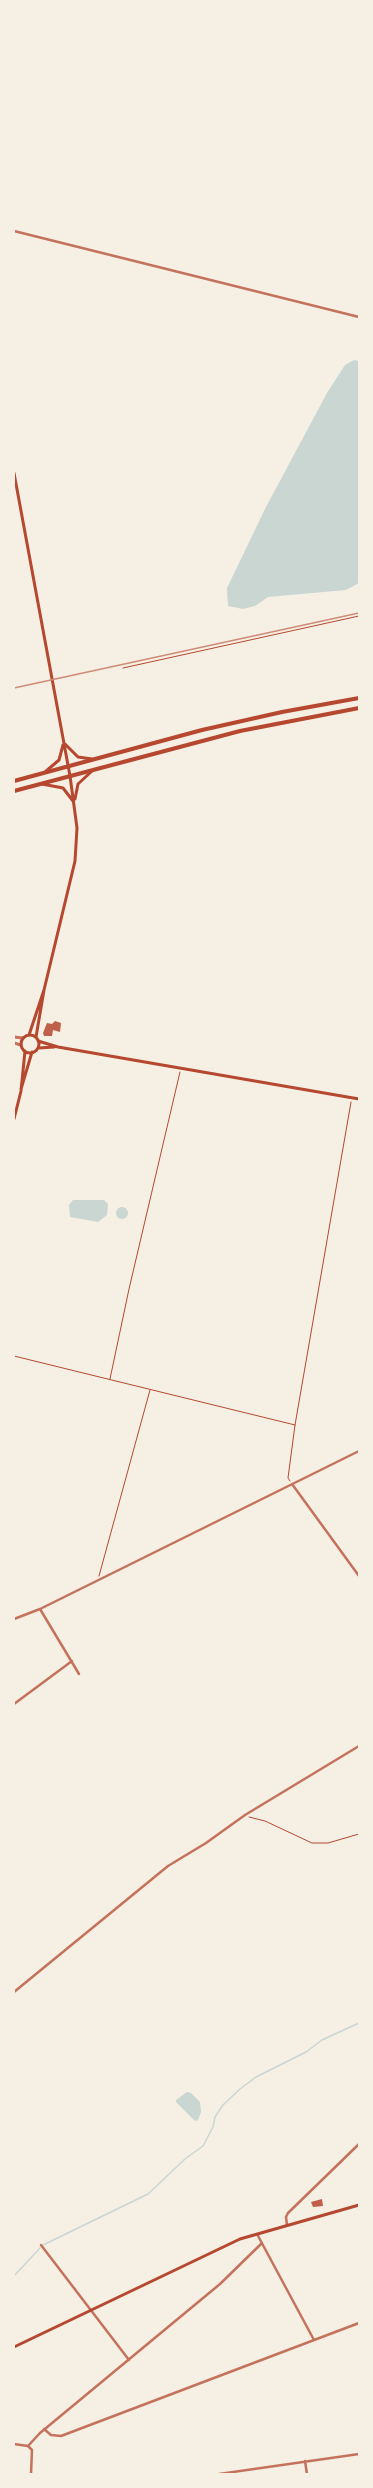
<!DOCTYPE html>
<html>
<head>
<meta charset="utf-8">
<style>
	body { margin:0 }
	#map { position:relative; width:373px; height:2488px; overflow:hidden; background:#f6efe4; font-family:"Fira Sans Condensed",sans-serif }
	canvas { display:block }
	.frame { position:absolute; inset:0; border:15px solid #f6efe4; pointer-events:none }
</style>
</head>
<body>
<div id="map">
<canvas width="373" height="2488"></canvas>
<div class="frame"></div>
</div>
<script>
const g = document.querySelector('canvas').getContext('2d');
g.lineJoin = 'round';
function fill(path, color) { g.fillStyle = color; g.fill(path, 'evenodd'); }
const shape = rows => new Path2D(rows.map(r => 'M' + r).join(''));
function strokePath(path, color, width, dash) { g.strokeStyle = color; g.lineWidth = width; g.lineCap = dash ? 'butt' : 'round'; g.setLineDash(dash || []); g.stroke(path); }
const water = shape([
	[354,360,359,361,359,583,346,590,268,597,255,606,243,609,228,606,227,588,266,507,327,393,345,365],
	[73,1200,104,1200,108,1204,107,1215,98,1222,70,1217,69,1205],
	'116 1213a6 6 0 1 1 12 0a6 6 0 1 1-12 0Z',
	[187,2092,191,2093,200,2102,201,2112,198,2120,195,2121,176,2102,176,2100]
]);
const stream = shape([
	[43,2245,148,2194,185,2159,203,2146,213,2127,215,2117,223,2105,240,2089,256,2077,306,2052,322,2040,359,2023],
	[14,2276,40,2248]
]);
const building = shape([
	[55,1021,61,1023,60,1032,53,1030,52,1036,44,1036,43,1033,47,1023,52,1024],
	[322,2199,323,2206,313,2207,311,2202]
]);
const path = shape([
	[123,668,359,616],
	[14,1356,295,1425],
	[110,1379,129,1289,180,1072],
	[290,1481,288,1478,295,1425,351,1102],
	[99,1576,150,1390],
	[249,1817,265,1821,312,1843,328,1843,359,1834]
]);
const minor = shape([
	[14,231,359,317],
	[292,1484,359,1576],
	[40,1609,79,1674],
	[14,1619,40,1609,359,1451],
	[14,1704,72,1661],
	[14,1992,168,1866,206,1843,245,1815,359,1746],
	[287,2225,286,2217,288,2213,359,2144],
	[257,2234,314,2340],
	[41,2245,129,2360],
	[44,2429,51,2435,61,2436,359,2323],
	[14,2444,28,2446,32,2450,31,2474],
	[28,2446,40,2433,220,2284,261,2244],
	[305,2461,307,2474],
	[219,2474,359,2454]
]);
const tertiary = shape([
	[14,1037,23,1038],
	[14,1043,21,1045]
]);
const secondary = shape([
	[14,473,70,776,77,828,75,861,44,990,36,1037],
	[65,744,78,757,92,759],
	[45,772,59,760,63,745],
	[42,784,63,788,73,801],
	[75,799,78,784,92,771],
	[29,1035,44,990],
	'21 1044a9 9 0 1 1 18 0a9 9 0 1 1-18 0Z',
	[38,1041,58,1047,359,1099],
	[38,1048,54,1047],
	[21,1089,32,1052],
	[14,1119,21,1091,25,1051],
	[14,2347,240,2239,359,2205]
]);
const trunk = shape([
	[14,781,202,730,282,712,359,698],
	[14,791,240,731,359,708]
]);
const rail = shape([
	[14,688,359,613]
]);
fill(water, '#c9d6d2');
strokePath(stream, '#c9d6d2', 1.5);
fill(building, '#bf614a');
strokePath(path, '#b5482f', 1);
strokePath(minor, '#c5725c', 2.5);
strokePath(tertiary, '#c5725c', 3);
strokePath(secondary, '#b5482f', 3);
strokePath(trunk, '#b5482f', 4);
strokePath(rail, '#cf8b77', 1.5);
</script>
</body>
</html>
